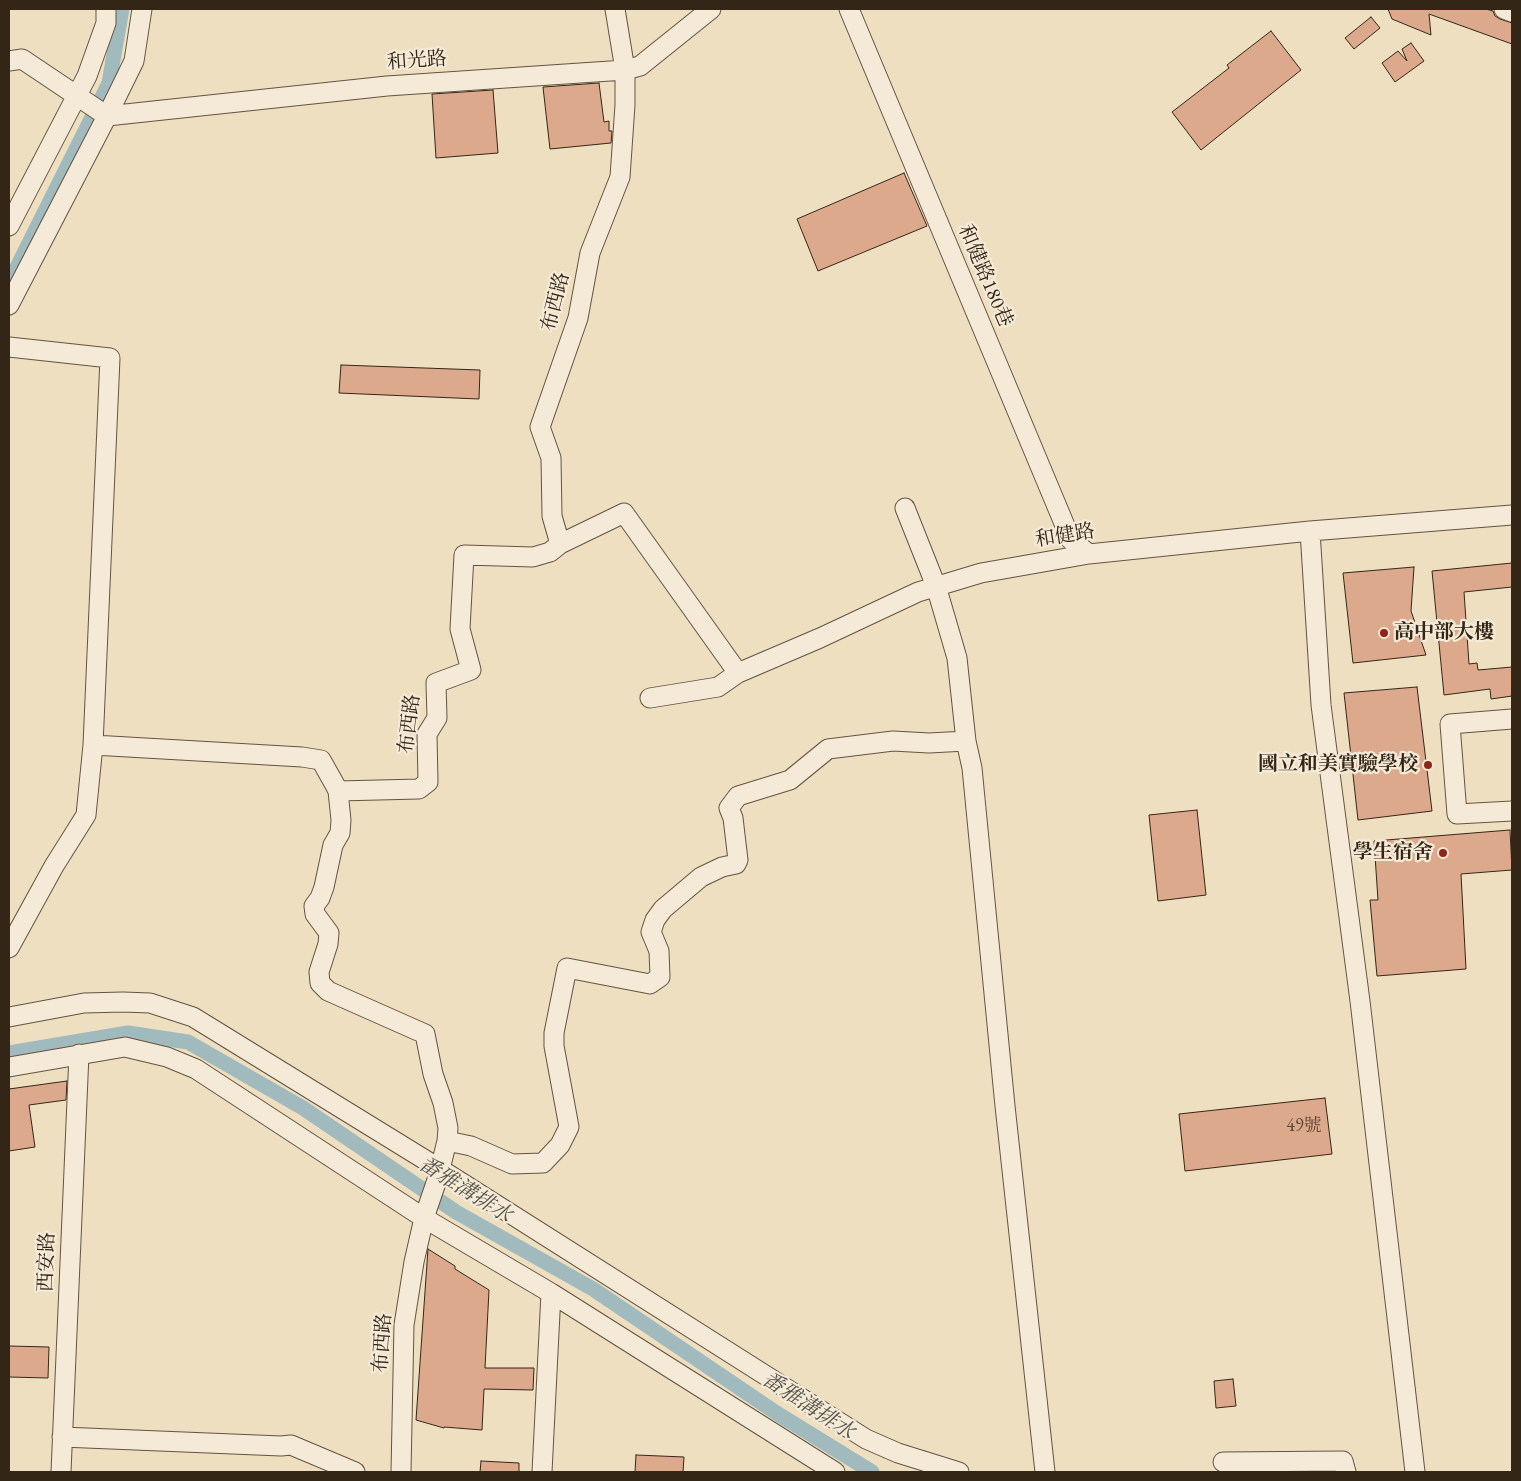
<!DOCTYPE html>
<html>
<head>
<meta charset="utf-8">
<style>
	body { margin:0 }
	#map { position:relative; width:1521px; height:1481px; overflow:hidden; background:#efdfc1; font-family:"EB Garamond",serif }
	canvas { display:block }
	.frame { position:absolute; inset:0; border:10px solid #342616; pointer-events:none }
</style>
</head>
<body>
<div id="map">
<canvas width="1521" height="1481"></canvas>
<div class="frame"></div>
</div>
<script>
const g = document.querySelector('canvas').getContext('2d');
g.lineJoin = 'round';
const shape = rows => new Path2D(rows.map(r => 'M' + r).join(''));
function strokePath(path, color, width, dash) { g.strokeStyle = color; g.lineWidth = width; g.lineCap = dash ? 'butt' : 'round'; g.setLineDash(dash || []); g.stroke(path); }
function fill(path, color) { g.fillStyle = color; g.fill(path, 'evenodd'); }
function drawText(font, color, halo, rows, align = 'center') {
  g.font = font + ' "EB Garamond","Noto Serif TC",serif'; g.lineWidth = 4.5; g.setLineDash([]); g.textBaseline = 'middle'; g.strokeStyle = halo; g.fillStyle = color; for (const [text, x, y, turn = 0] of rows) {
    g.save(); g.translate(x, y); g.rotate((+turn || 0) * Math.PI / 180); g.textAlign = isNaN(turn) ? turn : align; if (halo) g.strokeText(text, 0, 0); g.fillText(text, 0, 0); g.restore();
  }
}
const canal = shape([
	[9,283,109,83,122,9],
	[9,1053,128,1033,188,1042,303,1108,456,1212,593,1289,778,1414,872,1472]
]);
const building = shape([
	[1388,9,1486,9,1493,11,1495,16,1500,19,1512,23,1512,44,1429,14,1431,35,1392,19,1388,9],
	[1371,17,1380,28,1354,49,1345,38,1371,17],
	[1271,31,1301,70,1201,150,1172,112,1229,68,1227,65,1271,31],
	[1411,43,1424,61,1395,82,1382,63,1398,51,1407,61,1402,49,1411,43],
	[599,83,604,122,609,121,609,131,612,131,611,143,550,149,543,87,599,83],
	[493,90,498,153,436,158,432,94,493,90],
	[904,173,927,226,818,271,797,219,904,173],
	[341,365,480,370,479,399,339,393,341,365],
	[1512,563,1512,587,1464,592,1469,664,1477,663,1478,670,1512,667,1512,696,1491,699,1490,689,1444,695,1432,571,1512,563],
	[1414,567,1411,611,1426,655,1353,663,1343,573,1414,567],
	[1417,687,1432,811,1358,820,1344,693,1417,687],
	[1197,810,1206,895,1158,901,1149,815,1197,810],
	[1510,830,1512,870,1461,874,1466,969,1377,976,1370,900,1378,900,1374,841,1510,830],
	[67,1081,66,1100,29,1105,35,1147,9,1151,9,1089,67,1081],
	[1325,1098,1332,1154,1185,1171,1179,1114,1325,1098],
	[428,1249,455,1266,455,1269,489,1290,485,1368,534,1368,533,1390,484,1389,482,1430,444,1427,444,1428,416,1420,428,1249],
	[9,1346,49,1347,48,1378,9,1377,9,1346],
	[1233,1379,1236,1406,1216,1408,1214,1381,1233,1379],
	[636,1455,684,1457,683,1472,635,1472,636,1455],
	[481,1461,519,1463,519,1472,480,1472,481,1461]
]);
const minor = shape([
	[615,9,625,70,625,105,620,177,590,253,578,318,540,427,551,458,552,516,560,544,624,513,738,673],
	[849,9,1071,540,1089,554],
	[1504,9,1512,12],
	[9,61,22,59,107,116,387,86,625,70,640,66,711,9],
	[9,226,87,76,106,23,106,9],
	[9,305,107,116,134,61,142,9],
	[9,347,110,358,93,745,86,815,54,866,9,948],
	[905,508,936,586,957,658,966,741,972,768,1005,1106,1045,1472],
	[1310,531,1321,705,1360,1001,1415,1472],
	[650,698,718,687,738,673,820,638,918,592,981,573,1089,554,1310,531,1512,515],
	[1512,719,1450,724,1457,814,1512,811],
	[93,745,302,757,321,760,335,785,338,791,341,820,340,833,333,845,324,887,320,898,314,906,315,914,329,933,328,944,319,972,320,983,328,991,425,1034,433,1074,443,1103,448,1128,447,1141,438,1177,424,1218,414,1262,404,1325,401,1472],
	[338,791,419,789,428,782,427,734,437,718,436,683,471,670,460,629,464,555,533,557,550,552,560,544],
	[9,1017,84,1003,123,1002,150,1003,193,1017,440,1169,866,1439,898,1453,959,1472],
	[9,1067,125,1047,167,1057,196,1069,424,1218,551,1293,835,1472],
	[447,1141,471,1146,512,1164,543,1163,560,1145,569,1127,554,1046,554,1033,567,968,650,984,660,977,659,951,651,932,655,920,663,909,701,877,722,867,736,864,738,860,733,818,729,808,738,796,790,780,828,749,893,741,929,743,966,741],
	[62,1437,281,1446,291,1445,355,1472],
	[1223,1462,1343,1461,1346,1472],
	[61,1472,79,1054],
	[542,1472,551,1293]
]);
const markers = [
	[1384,633,5,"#8f2418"],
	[1428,765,5,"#8f2418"],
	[1443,853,5,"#8f2418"]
];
const numberNames = [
	["49號",1304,1126]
];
const streetNames = [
	["和光路",417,61,-4],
	["和健路180巷",985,276,67],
	["布西路",556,302,-76],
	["和健路",1065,536,-9],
	["布西路",410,724,-83],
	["西安路",47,1262,-88],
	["布西路",383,1343,-86]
];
const poiNames = [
	["高中部大樓",1394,633,"left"],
	["國立和美實驗學校",1418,765],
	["學生宿舍",1433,853]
];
const waterNames = [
	["番雅溝排水",465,1190,32],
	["番雅溝排水",808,1406,33]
];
strokePath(canal, '#a0babe', 15);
fill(building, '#dda98c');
strokePath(building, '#342616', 1);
strokePath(minor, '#635441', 21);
strokePath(minor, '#f5ead7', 19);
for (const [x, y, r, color] of markers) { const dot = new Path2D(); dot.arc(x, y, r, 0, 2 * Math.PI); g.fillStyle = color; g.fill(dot); strokePath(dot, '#f5ead7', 2); }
drawText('18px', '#5e4734', null, numberNames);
drawText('20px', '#342616', '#f5ead7', streetNames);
drawText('bold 20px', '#342616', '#f5ead7', poiNames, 'right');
drawText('italic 21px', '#545248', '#f5ead7', waterNames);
</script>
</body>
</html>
